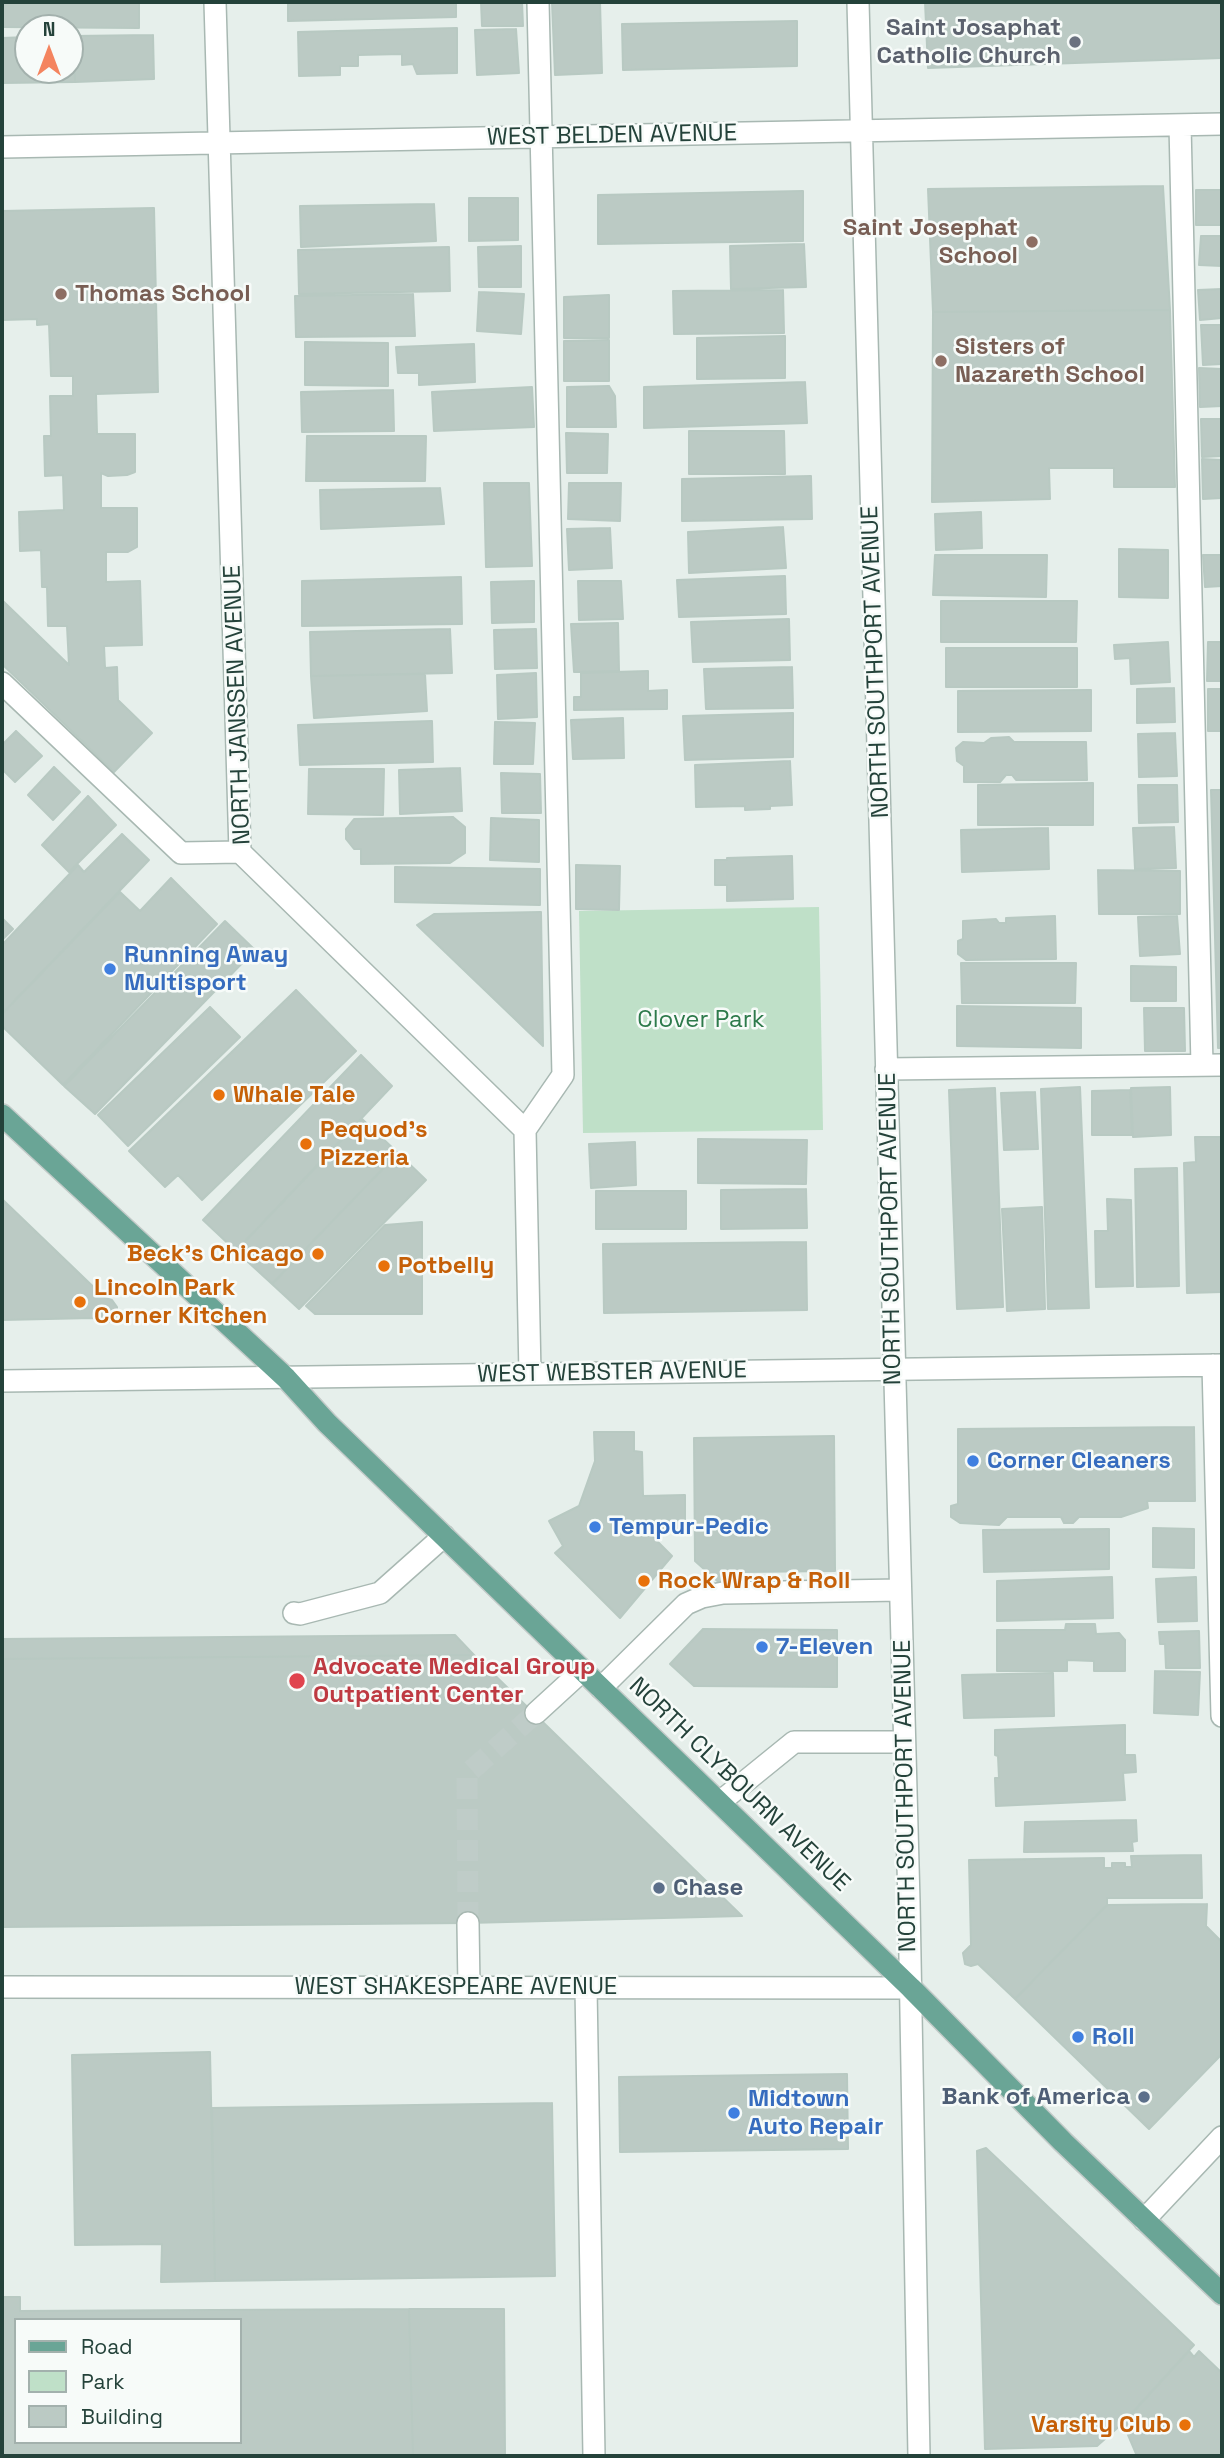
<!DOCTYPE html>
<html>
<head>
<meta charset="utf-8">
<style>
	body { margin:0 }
	#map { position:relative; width:1224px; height:2458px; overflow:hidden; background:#e6efeb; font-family:"Space Grotesk",sans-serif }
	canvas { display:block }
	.frame { position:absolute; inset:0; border:4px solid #24423a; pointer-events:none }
	.legend { position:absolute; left:14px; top:2318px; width:228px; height:126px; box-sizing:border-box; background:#f7fbf9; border:2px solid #a3b1ad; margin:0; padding:9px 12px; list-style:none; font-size:21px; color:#24423a }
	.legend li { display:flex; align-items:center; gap:14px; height:35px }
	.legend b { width:35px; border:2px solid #a3b1ad }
	.north { position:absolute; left:14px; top:14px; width:70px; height:70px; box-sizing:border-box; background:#f7fbf9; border:2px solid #a3b1ad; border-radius:50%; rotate:0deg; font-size:19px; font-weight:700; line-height:28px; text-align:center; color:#24423a }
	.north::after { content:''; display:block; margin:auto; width:24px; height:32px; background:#f4845f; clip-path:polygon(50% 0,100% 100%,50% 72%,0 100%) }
</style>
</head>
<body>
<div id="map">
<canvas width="1224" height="2458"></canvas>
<div class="frame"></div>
<ul class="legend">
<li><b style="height:9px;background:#6aa596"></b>Road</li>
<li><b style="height:19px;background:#bfe0c8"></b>Park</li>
<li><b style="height:19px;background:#bbcac4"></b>Building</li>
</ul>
<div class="north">N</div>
</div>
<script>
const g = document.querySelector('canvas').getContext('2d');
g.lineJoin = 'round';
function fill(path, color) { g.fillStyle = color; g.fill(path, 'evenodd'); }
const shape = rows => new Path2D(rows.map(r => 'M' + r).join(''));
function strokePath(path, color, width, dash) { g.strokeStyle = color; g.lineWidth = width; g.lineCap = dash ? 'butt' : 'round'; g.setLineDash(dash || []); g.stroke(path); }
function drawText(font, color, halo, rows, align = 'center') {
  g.font = font + ' "Space Grotesk",sans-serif'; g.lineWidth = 5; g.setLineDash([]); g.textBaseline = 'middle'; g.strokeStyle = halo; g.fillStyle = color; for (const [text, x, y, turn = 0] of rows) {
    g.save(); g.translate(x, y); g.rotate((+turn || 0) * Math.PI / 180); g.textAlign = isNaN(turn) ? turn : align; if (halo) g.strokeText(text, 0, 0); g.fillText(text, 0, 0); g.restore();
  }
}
const green = shape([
	[819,907,823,1130,583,1133,579,911]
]);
const building = shape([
	[2,2,139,2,139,28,2,27,2,2],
	[288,2,456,2,456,17,288,21,288,2],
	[481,2,522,2,523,26,482,26,481,2],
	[552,2,600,2,602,73,555,75,552,2],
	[925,2,1222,2,1222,58,928,68,925,2],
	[797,21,797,66,623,70,622,24,797,21],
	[457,28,457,73,417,74,413,64,402,65,402,54,358,55,358,66,340,66,340,75,299,76,298,32,457,28],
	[516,29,519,73,477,75,475,30,516,29],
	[153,35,154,79,75,82,73,36,153,35],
	[70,36,73,36,75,82,2,83,2,38,28,37,28,70,70,70,70,36],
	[1163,186,1170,310,933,312,928,189,1163,186],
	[1196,190,1222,190,1222,225,1196,225,1196,190],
	[803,191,803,241,598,244,598,195,803,191],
	[469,198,518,198,518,240,469,241,469,198],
	[434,204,436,241,301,247,300,206,434,204],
	[154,208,158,392,96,394,97,434,135,434,135,472,127,475,108,476,101,473,101,508,137,508,137,547,128,552,106,552,106,582,140,581,142,645,104,646,105,668,117,667,118,700,152,733,114,772,2,664,2,600,69,665,67,626,48,626,47,587,42,587,41,550,20,551,19,512,64,510,63,475,45,476,44,436,51,436,50,396,73,396,73,376,51,376,49,324,37,325,37,319,2,320,2,211,154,208],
	[1201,236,1222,236,1222,266,1199,265,1201,236],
	[804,244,806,287,731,289,730,246,804,244],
	[521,246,521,287,479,287,478,247,521,246],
	[449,247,450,291,299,294,298,250,449,247],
	[1222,289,1222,318,1200,320,1198,290,1222,289],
	[783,290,784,333,674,334,673,291,783,290],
	[479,292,524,294,521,334,477,331,479,292],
	[413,294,415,336,296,337,295,296,413,294],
	[609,295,609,338,564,338,564,297,609,295],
	[1170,310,1175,487,1114,487,1114,468,1049,468,1050,499,932,502,933,312,1170,310],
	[1201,325,1222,325,1222,364,1203,365,1201,325],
	[785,336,785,378,697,379,697,338,785,336],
	[609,340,609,381,564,381,564,341,609,340],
	[305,342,388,343,388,386,305,385,305,342],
	[474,344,475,382,419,385,419,373,398,373,396,347,474,344],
	[1199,368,1222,369,1222,406,1200,407,1199,368],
	[805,382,807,423,644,428,644,387,805,382],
	[609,386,615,396,616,427,567,427,567,387,609,386],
	[532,387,534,427,434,431,432,392,532,387],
	[393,390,394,431,302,432,301,392,393,390],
	[1201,419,1222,419,1222,456,1202,457,1201,419],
	[689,431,784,431,785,474,689,474,689,431],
	[566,433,608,434,607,473,567,473,566,433],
	[307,436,426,436,425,481,306,481,307,436],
	[1202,459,1222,460,1222,498,1203,499,1202,459],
	[811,476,812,519,682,521,682,479,811,476],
	[484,483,529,483,532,566,486,567,484,483],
	[569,483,621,483,620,521,568,519,569,483],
	[440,488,444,524,321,529,320,490,440,488],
	[981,512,982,548,936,550,935,514,981,512],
	[783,527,786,568,689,573,688,532,783,527],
	[610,528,612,568,569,570,567,529,610,528],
	[1119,549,1168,550,1168,598,1119,597,1119,549],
	[935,555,1047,555,1046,597,933,595,935,555],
	[1203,555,1222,555,1222,586,1205,587,1203,555],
	[785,576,786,614,679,617,677,580,785,576],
	[461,577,462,624,302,626,302,581,461,577],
	[534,581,534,622,492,623,491,582,534,581],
	[578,581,621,581,623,619,579,620,578,581],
	[941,601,1077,601,1076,642,941,642,941,601],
	[789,619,790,660,693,662,691,622,789,619],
	[618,623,619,671,574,672,571,624,618,623],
	[450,629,452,673,311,676,310,632,450,629],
	[536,629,537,668,495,669,494,630,536,629],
	[1168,642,1170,682,1131,684,1130,658,1115,659,1114,645,1168,642],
	[1208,642,1222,642,1222,681,1207,681,1208,642],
	[946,648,1077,648,1077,687,946,687,946,648],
	[792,667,793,708,706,709,704,669,792,667],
	[648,671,648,691,667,690,667,709,574,710,574,697,581,697,581,673,648,671],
	[536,673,537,717,498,719,497,675,536,673],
	[425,674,427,711,314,718,311,676,425,674],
	[1174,688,1175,722,1137,723,1137,689,1174,688],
	[1208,689,1222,689,1222,731,1208,731,1208,689],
	[1091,690,1091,731,958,732,958,691,1091,690],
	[793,713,793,757,685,760,683,716,793,713],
	[623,718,624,758,573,759,571,720,623,718],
	[432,721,433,762,300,765,298,725,432,721],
	[495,722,535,723,533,764,494,764,495,722],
	[16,731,42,756,15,782,2,769,2,745,16,731],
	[1175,733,1177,776,1139,777,1138,734,1175,733],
	[1009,737,1014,742,1086,742,1087,780,1016,780,1012,775,1006,775,1000,782,964,782,964,766,957,761,956,748,963,742,984,743,991,738,1009,737],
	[790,761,792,805,770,806,770,809,745,810,745,806,696,807,695,765,790,761],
	[54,767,80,792,53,820,28,795,54,767],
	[460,768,462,811,400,814,399,770,460,768],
	[309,769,384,769,383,815,308,814,309,769],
	[501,773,540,774,541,813,502,813,501,773],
	[1093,783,1093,825,978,825,978,785,1093,783],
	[1138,785,1177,785,1178,822,1139,823,1138,785],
	[1211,790,1222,790,1222,1048,1218,1048,1211,790],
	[88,796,116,825,69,872,42,845,88,796],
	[453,817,465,827,465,853,450,863,361,864,361,849,354,849,346,839,346,829,354,819,453,817],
	[491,818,539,820,539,862,490,860,491,818],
	[1174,827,1176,868,1135,869,1133,828,1174,827],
	[1048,828,1049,869,962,872,961,830,1048,828],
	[122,834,149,860,2,1014,2,945,78,865,84,872,122,834],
	[792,856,793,899,727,901,727,885,715,885,715,860,727,860,727,858,792,856],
	[576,865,620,866,619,910,576,909,576,865],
	[395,867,540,869,540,905,395,902,395,867],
	[1098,870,1180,871,1180,914,1099,914,1098,870],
	[171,878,217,924,63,1085,2,1026,2,1014,120,892,140,911,171,878],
	[541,912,543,1046,417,925,434,914,541,912],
	[1055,916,1056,959,966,960,958,954,958,941,963,939,963,921,996,919,999,923,1006,923,1006,918,1055,916],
	[1177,916,1180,954,1140,956,1138,917,1177,916],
	[2,918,13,929,2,940,2,918],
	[225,921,255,950,95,1114,64,1086,225,921],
	[961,963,1076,963,1075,1003,962,1003,961,963],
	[1131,966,1176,967,1176,1001,1131,1001,1131,966],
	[296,990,356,1051,202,1200,178,1175,165,1187,129,1151,296,990],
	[957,1006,1081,1008,1081,1048,957,1046,957,1006],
	[210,1007,240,1037,128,1146,98,1115,210,1007],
	[1144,1008,1184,1008,1185,1051,1145,1051,1144,1008],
	[361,1055,392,1086,236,1251,203,1220,361,1055],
	[1080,1087,1089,1308,1048,1309,1041,1089,1080,1087],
	[1170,1087,1171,1135,1133,1137,1131,1088,1170,1087],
	[995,1088,1003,1307,957,1309,949,1090,995,1088],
	[1130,1090,1132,1135,1092,1135,1092,1091,1130,1090],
	[1035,1092,1038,1149,1004,1150,1001,1093,1035,1092],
	[362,1119,398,1153,272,1284,236,1251,362,1119],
	[1195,1137,1222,1137,1222,1292,1187,1293,1184,1163,1196,1162,1195,1137],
	[698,1139,807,1140,806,1184,698,1183,698,1139],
	[635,1142,636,1185,591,1188,589,1144,635,1142],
	[398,1153,426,1180,299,1309,272,1284,398,1153],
	[1177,1168,1179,1286,1137,1287,1135,1169,1177,1168],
	[806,1189,807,1228,721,1229,721,1190,806,1189],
	[596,1191,686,1191,686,1229,596,1229,596,1191],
	[2,1199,105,1298,112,1300,117,1307,117,1316,113,1321,99,1323,93,1318,2,1320,2,1199],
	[1107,1199,1131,1200,1133,1286,1096,1287,1095,1231,1108,1231,1107,1199],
	[1042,1207,1045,1309,1007,1311,1002,1209,1042,1207],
	[422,1222,422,1314,315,1314,306,1306,385,1225,422,1222],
	[806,1242,807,1310,604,1313,603,1244,806,1242],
	[1194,1427,1195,1501,1147,1501,1148,1508,1121,1517,1079,1517,1073,1523,1064,1523,1061,1517,1007,1517,999,1525,960,1523,951,1517,951,1506,958,1504,958,1429,1194,1427],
	[594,1432,634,1432,634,1451,642,1452,643,1496,685,1495,685,1532,648,1532,672,1556,620,1618,555,1553,563,1546,549,1521,579,1506,595,1461,594,1432],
	[834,1436,835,1571,739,1572,724,1587,695,1561,694,1438,834,1436],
	[1153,1528,1194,1529,1194,1568,1153,1567,1153,1528],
	[1109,1529,1109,1569,984,1572,983,1530,1109,1529],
	[1112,1577,1113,1618,997,1621,997,1581,1112,1577],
	[1196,1577,1197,1621,1158,1622,1156,1579,1196,1577],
	[1066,1624,1095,1624,1096,1634,1119,1633,1125,1640,1125,1671,1094,1671,1094,1661,1067,1660,1067,1671,997,1671,997,1630,1065,1630,1066,1624],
	[703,1629,837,1630,837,1687,694,1686,670,1664,703,1629],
	[1199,1631,1200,1668,1166,1668,1165,1644,1160,1644,1159,1632,1199,1631],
	[455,1635,474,1655,2,1659,2,1639,455,1635],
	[474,1655,742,1916,468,1923,2,1927,2,1659,474,1655],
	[1155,1671,1200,1672,1198,1715,1154,1713,1155,1671],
	[1053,1673,1054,1716,964,1718,962,1675,1053,1673],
	[1125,1725,1125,1755,1135,1755,1136,1772,1123,1773,1125,1800,996,1806,995,1778,999,1778,998,1756,995,1755,995,1730,1125,1725],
	[1136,1820,1137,1841,1132,1842,1133,1851,1024,1852,1025,1822,1136,1820],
	[1201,1855,1202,1898,1107,1898,1107,1905,1015,1999,978,1964,971,1966,965,1964,963,1953,971,1945,969,1860,1104,1858,1104,1868,1112,1868,1112,1863,1125,1863,1125,1867,1132,1867,1131,1856,1201,1855],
	[1207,1904,1206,1926,1222,1942,1222,2054,1149,2129,1015,1999,1107,1905,1207,1904],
	[210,2052,215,2281,161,2282,162,2244,75,2245,72,2055,210,2052],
	[847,2074,848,2149,620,2152,619,2077,847,2074],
	[552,2103,555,2276,215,2281,212,2108,552,2103],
	[986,2148,1194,2345,1123,2423,1097,2446,985,2449,977,2151,986,2148],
	[2,2297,20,2297,20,2311,409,2309,413,2456,2,2456,2,2297],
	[16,2320,240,2320,240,2442,16,2442,16,2320],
	[409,2309,504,2309,505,2456,413,2456,409,2309],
	[1189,2351,1194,2357,1199,2351,1222,2373,1222,2456,1137,2456,1123,2423,1189,2351]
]);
const minorTunnel = shape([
	[468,1923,467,1774,536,1713]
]);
const minor = shape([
	[215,2,240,852,525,1130,530,1374],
	[858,2,909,1902,919,2456],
	[1180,125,1202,1065],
	[2,147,1222,124],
	[2,683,181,853,240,852],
	[886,1069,1222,1065],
	[525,1130,563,1075,538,2],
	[1213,1365,1222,1716],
	[2,1381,1222,1365],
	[294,1613,300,1614,380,1593,444,1536],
	[601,1688,686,1604,702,1597,723,1593,900,1590],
	[536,1713,583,1670],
	[720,1802,794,1742,904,1742],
	[468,1923,469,1988],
	[2,1987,911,1988],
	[586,1988,594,2456],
	[1144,2220,1222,2137]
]);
const major = shape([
	[2,1115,286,1378,327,1423,911,1988,1063,2142,1222,2294]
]);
const markers = [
	[1075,42,7,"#6b7280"],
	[1032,242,7,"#8d6e63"],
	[61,294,7,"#8d6e63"],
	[941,361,7,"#8d6e63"],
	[110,969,7,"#3f7fe0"],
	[219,1095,7,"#e8710a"],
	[306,1144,7,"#e8710a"],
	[318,1254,7,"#e8710a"],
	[384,1266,7,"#e8710a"],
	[80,1302,7,"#e8710a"],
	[973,1461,7,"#3f7fe0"],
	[595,1527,7,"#3f7fe0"],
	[644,1581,7,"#e8710a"],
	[762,1647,7,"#3f7fe0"],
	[297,1681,9,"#e0444e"],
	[659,1888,7,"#5c6f8a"],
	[1078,2037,7,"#3f7fe0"],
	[1144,2097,7,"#5c6f8a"],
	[734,2113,7,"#3f7fe0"],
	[1185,2425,7,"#e8710a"]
];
const worshipNames = [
	["Saint Josaphat",1061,28],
	["Catholic Church",1061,56]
];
const streetNames = [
	["WEST BELDEN AVENUE",612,136,-1],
	["NORTH SOUTHPORT AVENUE",876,662,-92],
	["NORTH JANSSEN AVENUE",238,705,-92],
	["NORTH SOUTHPORT AVENUE",891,1229,-91],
	["WEST WEBSTER AVENUE",612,1373,-1],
	["NORTH CLYBOURN AVENUE",739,1785,44],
	["NORTH SOUTHPORT AVENUE",906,1796,-91],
	["WEST SHAKESPEARE AVENUE",456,1987]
];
const educationNames = [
	["Saint Josephat",1018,228,"right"],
	["School",1018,256,"right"],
	["Thomas School",75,294],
	["Sisters of",955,347],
	["Nazareth School",955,375]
];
const shopNames = [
	["Running Away",124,955],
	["Multisport",124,983],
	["Corner Cleaners",987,1461],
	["Tempur-Pedic",609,1527],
	["7-Eleven",776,1647],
	["Roll",1092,2037],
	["Midtown",748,2099],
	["Auto Repair",748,2127]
];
const parkNames = [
	["Clover Park",701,1020]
];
const foodNames = [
	["Whale Tale",233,1095],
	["Pequod’s",320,1130],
	["Pizzeria",320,1158],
	["Beck’s Chicago",304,1254,"right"],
	["Potbelly",398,1266],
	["Lincoln Park",94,1288],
	["Corner Kitchen",94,1316],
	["Rock Wrap & Roll",658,1581],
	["Varsity Club",1171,2425,"right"]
];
const healthNames = [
	["Advocate Medical Group",313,1667],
	["Outpatient Center",313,1695]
];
const serviceNames = [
	["Chase",673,1888],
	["Bank of America",1130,2097,"right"]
];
fill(green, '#bfe0c8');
fill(building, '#bbcac4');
strokePath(building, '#b8c9c2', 2);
strokePath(minorTunnel, '#bfccc8', 21, [21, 10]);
strokePath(minor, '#a8b8b2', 24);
strokePath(major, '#c2cac8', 24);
strokePath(minor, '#fff', 21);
strokePath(major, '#6aa596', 21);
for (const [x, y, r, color] of markers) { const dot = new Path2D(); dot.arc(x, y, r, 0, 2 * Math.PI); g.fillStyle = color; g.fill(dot); strokePath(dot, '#f7fbf9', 2.5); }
drawText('bold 24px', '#5b616d', '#f7fbf9', worshipNames, 'right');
drawText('24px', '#24423a', '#f7fbf9', streetNames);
drawText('bold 24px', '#785e54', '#f7fbf9', educationNames, 'left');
drawText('bold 24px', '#366cbe', '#f7fbf9', shopNames, 'left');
drawText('24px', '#2d7a4b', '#f7fbf9', parkNames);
drawText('bold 24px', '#c56008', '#f7fbf9', foodNames, 'left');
drawText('bold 24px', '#be3a42', '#f7fbf9', healthNames, 'left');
drawText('bold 24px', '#4e5e75', '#f7fbf9', serviceNames, 'left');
</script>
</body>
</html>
